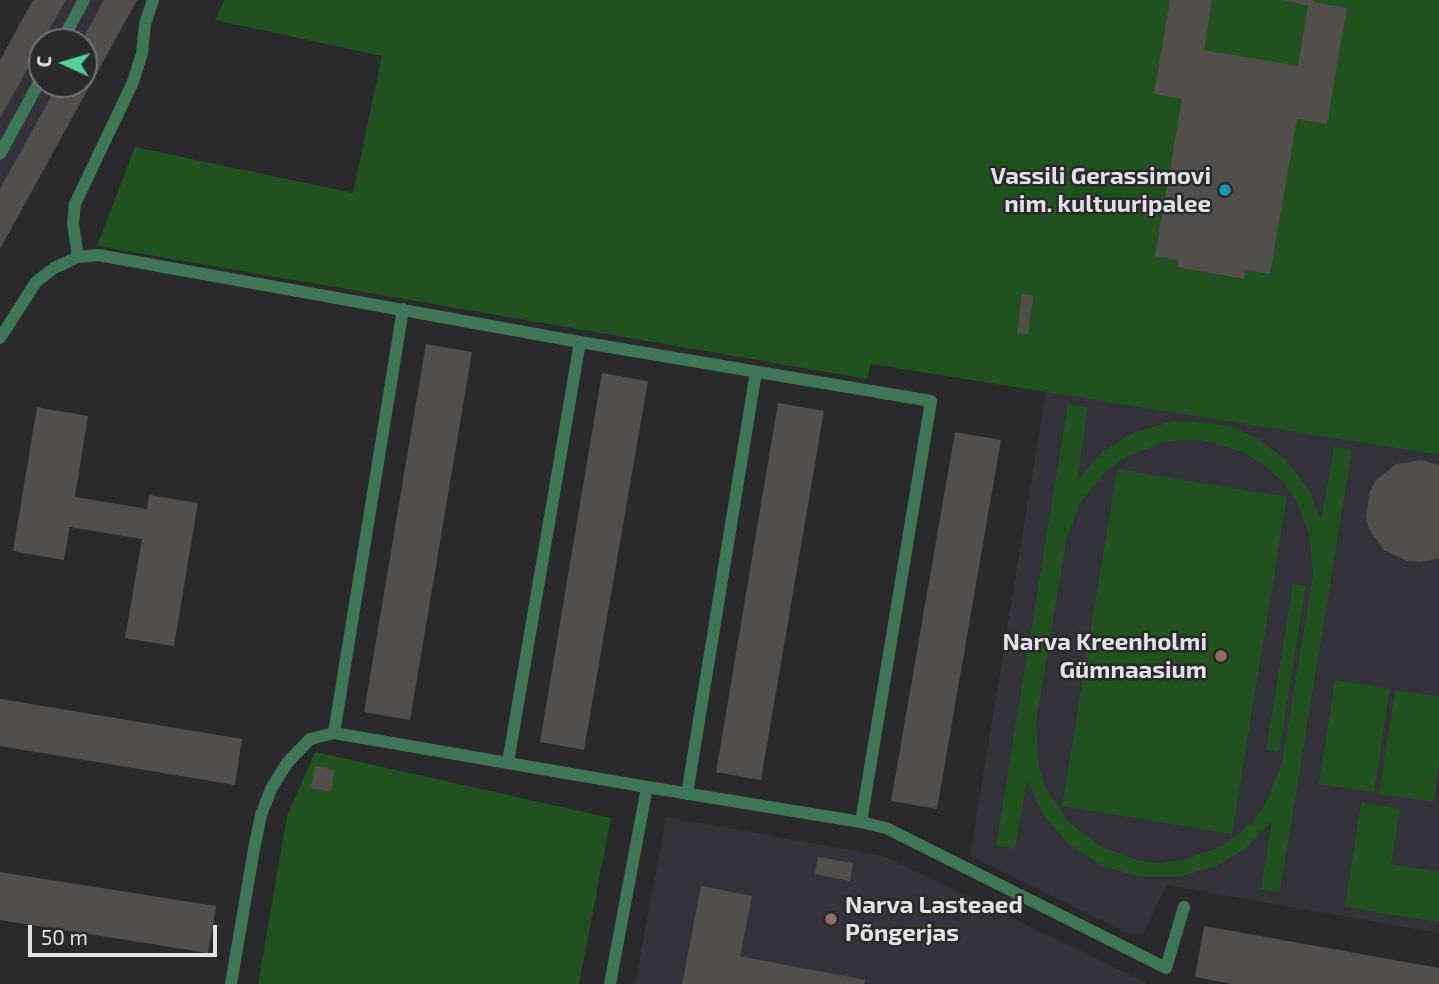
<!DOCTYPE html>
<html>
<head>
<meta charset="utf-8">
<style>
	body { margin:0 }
	#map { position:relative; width:1439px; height:984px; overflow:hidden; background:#2a292c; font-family:"Exo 2",sans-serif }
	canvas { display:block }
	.north { position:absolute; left:28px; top:28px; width:70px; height:70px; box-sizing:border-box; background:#2a292c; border:2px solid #747376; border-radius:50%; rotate:274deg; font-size:19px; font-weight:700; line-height:28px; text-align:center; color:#e2e2e4 }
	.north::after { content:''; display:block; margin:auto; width:24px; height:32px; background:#50d398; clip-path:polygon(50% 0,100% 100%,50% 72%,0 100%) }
	.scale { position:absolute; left:28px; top:925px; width:189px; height:32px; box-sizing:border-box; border:4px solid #e2e2e4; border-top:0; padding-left:9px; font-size:21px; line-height:24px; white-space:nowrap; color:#e2e2e4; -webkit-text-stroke:5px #2a292c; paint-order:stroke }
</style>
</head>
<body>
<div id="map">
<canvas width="1439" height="984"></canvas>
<div class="north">С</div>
<div class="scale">50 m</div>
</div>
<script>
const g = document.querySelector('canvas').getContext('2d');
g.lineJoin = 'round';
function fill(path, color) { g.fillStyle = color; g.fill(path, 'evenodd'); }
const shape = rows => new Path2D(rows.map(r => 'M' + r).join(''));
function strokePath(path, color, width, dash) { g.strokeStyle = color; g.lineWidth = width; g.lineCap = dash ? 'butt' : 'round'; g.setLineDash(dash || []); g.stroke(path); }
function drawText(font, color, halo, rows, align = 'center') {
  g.font = font + ' "Exo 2",sans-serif'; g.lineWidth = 5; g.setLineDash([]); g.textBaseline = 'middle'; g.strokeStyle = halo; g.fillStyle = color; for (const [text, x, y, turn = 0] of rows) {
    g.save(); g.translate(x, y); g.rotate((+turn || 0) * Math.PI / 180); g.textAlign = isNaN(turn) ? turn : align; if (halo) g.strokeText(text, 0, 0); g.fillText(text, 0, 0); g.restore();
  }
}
const built = shape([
	[33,0,133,0,0,242,0,60],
	[42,42,84,42,84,84,42,84],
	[1046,391,1439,455,1439,933,1166,885,1143,935,1125,932,970,856],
	[666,817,884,856,1145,982,1145,984,635,984]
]);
const green = shape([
	[224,0,1439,0,1439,455,871,364,867,379,97,246,135,147,353,193,382,56,215,20],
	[1068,404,1088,407,1077,481,1102,452,1133,433,1173,421,1214,423,1234,428,1255,437,1285,459,1309,490,1321,520,1334,447,1352,450,1280,892,1261,889,1272,821,1246,848,1217,866,1178,877,1141,877,1102,866,1069,844,1044,816,1027,781,1015,849,996,845],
	[1183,440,1203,440,1243,452,1261,463,1283,482,1296,500,1310,536,1313,576,1282,763,1265,805,1253,822,1222,846,1184,860,1160,863,1140,861,1099,846,1067,820,1045,786,1039,766,1036,723,1067,538,1080,503,1104,473,1126,457,1164,442],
	[1117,469,1287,497,1232,834,1062,806],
	[1293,584,1306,586,1279,752,1266,750],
	[1335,680,1390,689,1374,792,1319,784],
	[1395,690,1439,697,1439,765,1433,802,1379,794],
	[315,752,611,818,579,984,258,984,287,816],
	[1361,802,1400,809,1391,864,1439,872,1439,922,1345,907]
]);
const building = shape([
	[33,0,66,0,0,118,0,60],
	[104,0,137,0,0,249,0,189,58,84,84,84,84,42,81,42],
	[1170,0,1212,0,1204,50,1298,66,1308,6,1284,0,1314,0,1314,2,1347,8,1327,124,1297,119,1270,274,1245,270,1244,279,1177,267,1178,260,1155,256,1182,99,1154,94],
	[1022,294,1033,296,1028,334,1017,333],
	[426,344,472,352,410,720,364,712],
	[602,373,648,381,584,750,540,742],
	[778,403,824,411,761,780,716,772],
	[37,407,88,416,75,497,147,509,149,495,198,503,174,646,125,638,142,539,70,527,64,560,13,551],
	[955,432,1001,440,937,809,891,801],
	[1421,460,1439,465,1439,558,1420,562,1407,561,1384,550,1369,529,1366,517,1370,491,1376,480,1396,464],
	[0,699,242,739,235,785,0,746],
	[315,766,335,770,331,792,311,788],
	[818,857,853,863,850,881,815,874],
	[0,872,216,906,208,953,0,920],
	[701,886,752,896,740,956,865,980,864,984,682,984],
	[1204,926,1439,968,1439,984,1232,984,1195,977]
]);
const service = shape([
	[61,42,84,0],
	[0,154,42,77],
	[78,257,73,223,75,204,133,82,142,53,145,24,153,0],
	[0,338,36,282,54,268,78,257,98,255,580,342,931,401,861,822],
	[334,733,403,309],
	[508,762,580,342],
	[647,787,861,822,886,828,1166,968,1184,907],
	[687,794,756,372],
	[231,984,254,849,261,815,271,789,287,763,310,739,334,733,647,787,610,984]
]);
const markers = [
	[1225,190,7,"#0f9aa8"],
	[1221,656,7,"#8d6e63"],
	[831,919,7,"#8d6e63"]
];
const poiNames = [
	["Vassili Gerassimovi",1211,176],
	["nim. kultuuripalee",1211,204],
	["Narva Kreenholmi",1207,642],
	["Gümnaasium",1207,670],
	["Narva Lasteaed",845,905,"left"],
	["Põngerjas",845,933,"left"]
];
fill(built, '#33323b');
fill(green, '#20521d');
fill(building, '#514e4b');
strokePath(service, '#3d7756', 12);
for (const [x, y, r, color] of markers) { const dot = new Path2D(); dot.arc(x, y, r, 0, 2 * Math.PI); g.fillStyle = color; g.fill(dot); strokePath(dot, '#2a292c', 2.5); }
drawText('bold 24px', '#e2e2e4', '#2a292c', poiNames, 'right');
</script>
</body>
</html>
